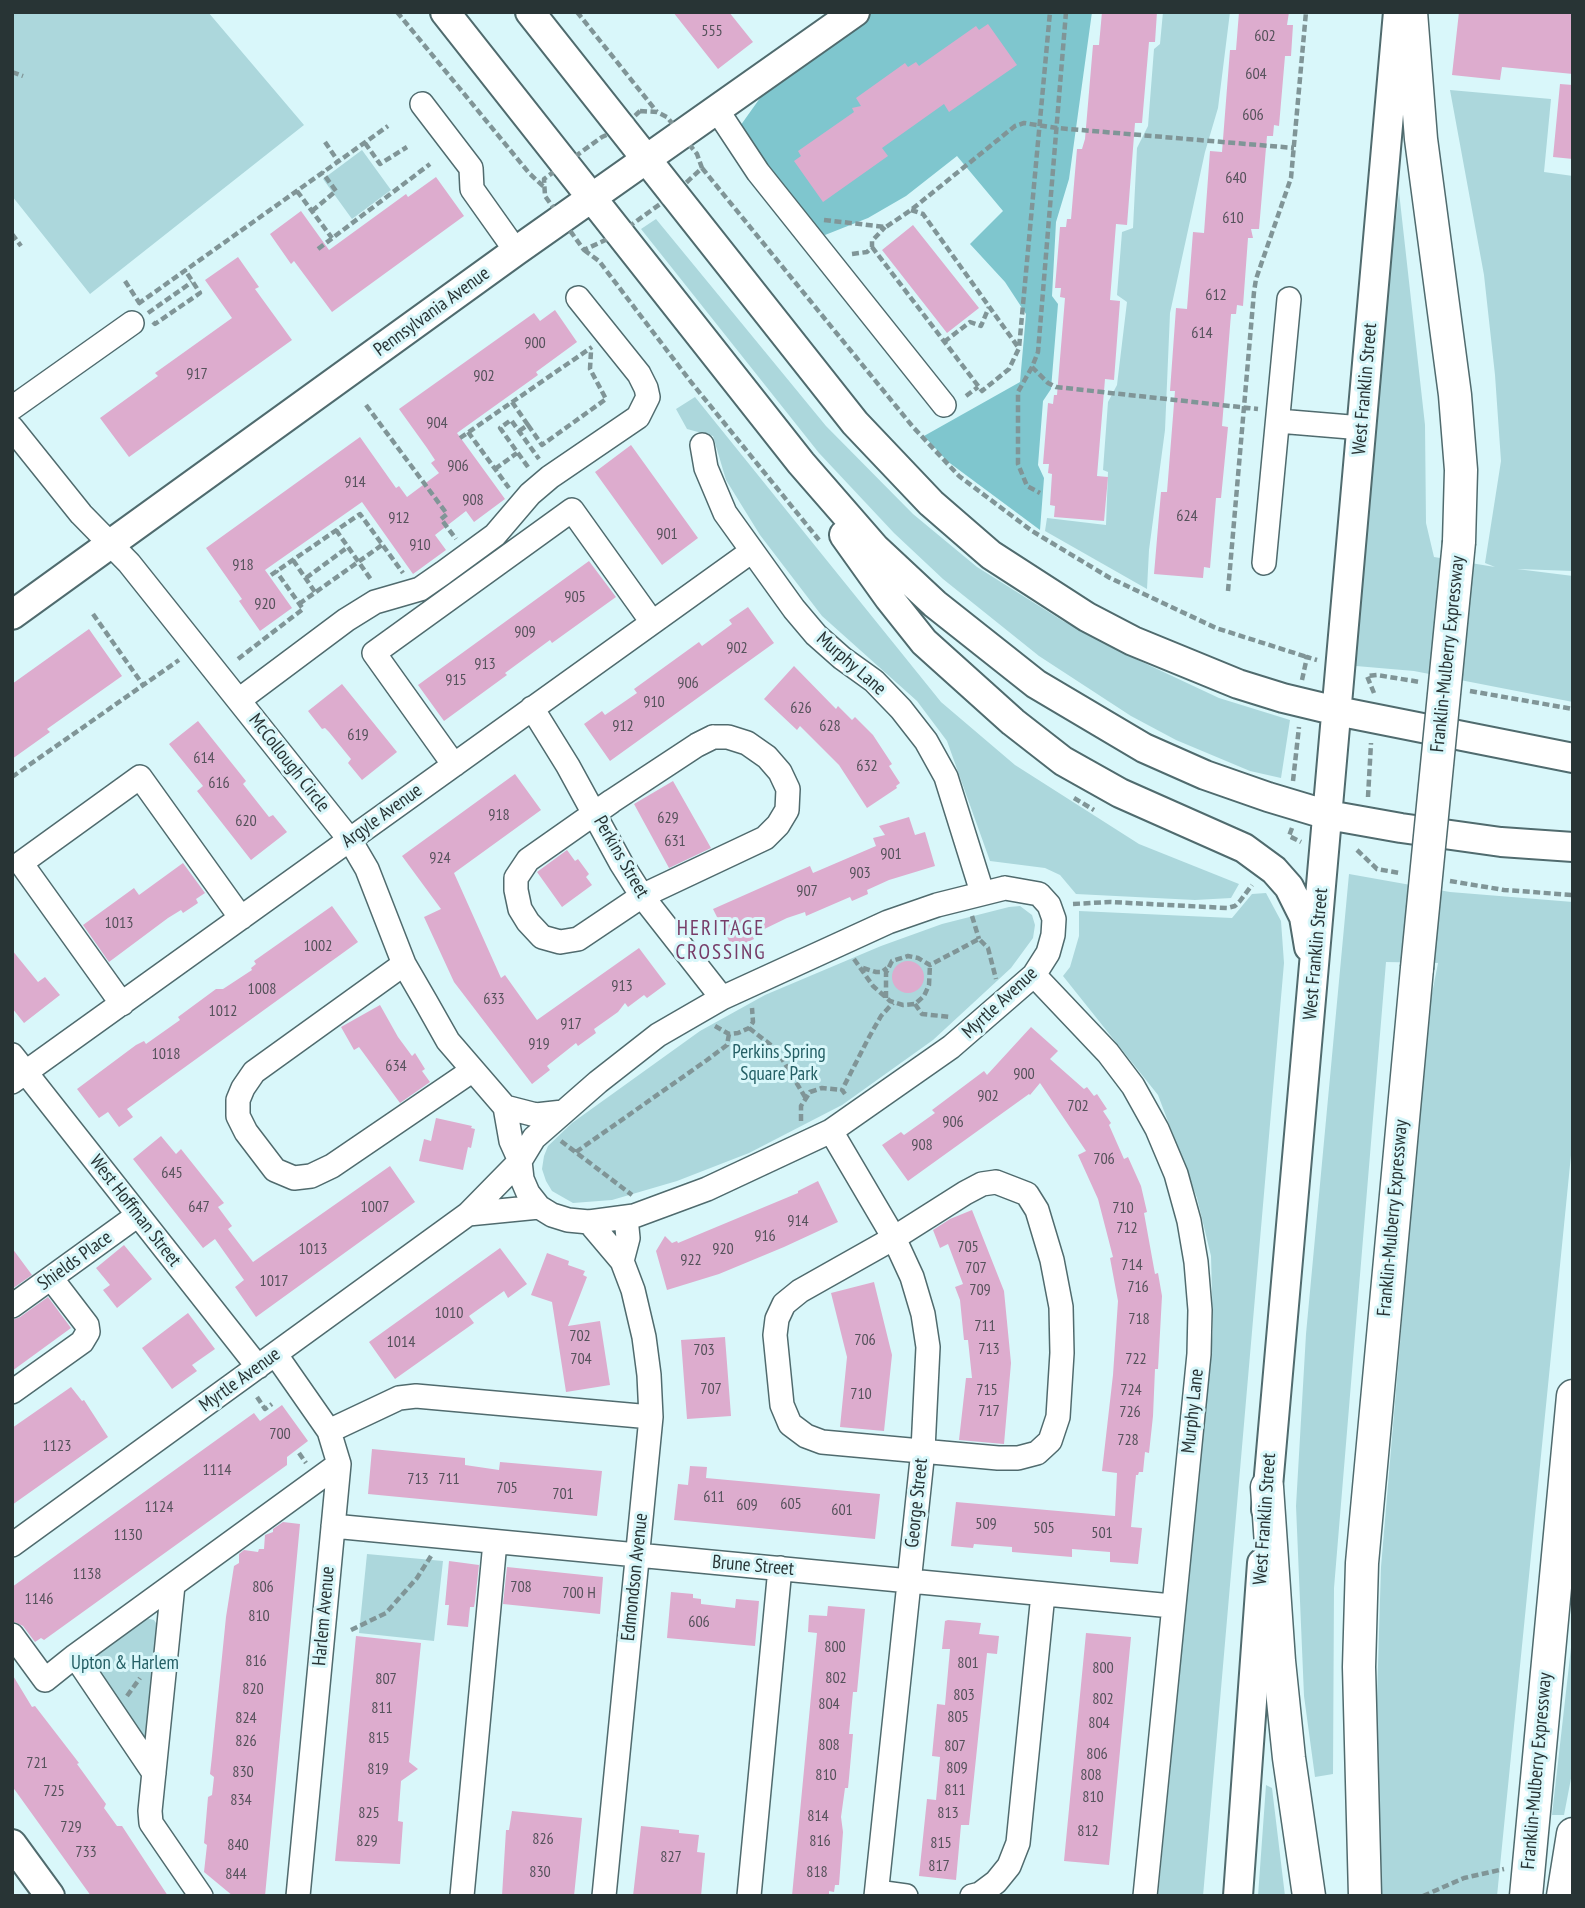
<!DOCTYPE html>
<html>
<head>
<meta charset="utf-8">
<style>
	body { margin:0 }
	#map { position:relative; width:1585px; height:1908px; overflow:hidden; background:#d9f7fa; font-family:"PT Sans Narrow",sans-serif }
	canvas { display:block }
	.frame { position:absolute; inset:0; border:14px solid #283435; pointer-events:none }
</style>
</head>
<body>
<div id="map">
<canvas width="1585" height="1908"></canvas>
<div class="frame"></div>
</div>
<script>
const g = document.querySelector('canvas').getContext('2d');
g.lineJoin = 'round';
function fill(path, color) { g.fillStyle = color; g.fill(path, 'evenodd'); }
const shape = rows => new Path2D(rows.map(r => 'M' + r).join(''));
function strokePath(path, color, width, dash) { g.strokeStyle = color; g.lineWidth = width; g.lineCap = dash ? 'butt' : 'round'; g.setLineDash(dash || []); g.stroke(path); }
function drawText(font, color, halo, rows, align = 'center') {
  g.font = font + ' "PT Sans Narrow",sans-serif'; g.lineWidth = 6; g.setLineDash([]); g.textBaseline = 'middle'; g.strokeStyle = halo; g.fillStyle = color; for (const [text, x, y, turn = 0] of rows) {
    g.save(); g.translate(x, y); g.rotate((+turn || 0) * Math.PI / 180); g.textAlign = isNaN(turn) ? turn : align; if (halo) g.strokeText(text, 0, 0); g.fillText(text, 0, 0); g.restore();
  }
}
const green = shape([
	[12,12,208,12,304,125,90,294,12,196],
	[1163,12,1230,12,1218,108,1205,152,1170,313,1165,430,1149,550,1147,589,1045,531,1047,518,1106,525,1108,472,1103,470,1108,402,1117,385,1127,302,1117,295,1122,232,1133,228,1137,148,1148,126,1154,49,1160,44],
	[1450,90,1551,99,1544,172,1573,176,1573,571,1517,569,1573,576,1573,702,1414,671,1356,666,1383,333,1399,192,1425,425,1426,523,1434,557,1495,567,1485,563,1501,461,1495,375,1484,275],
	[362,150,391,190,352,219,323,179],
	[656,219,826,426,913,514,977,567,1063,621,1140,661,1219,698,1290,720,1281,778,1250,771,1176,740,1131,716,1039,656,943,579,894,533,819,453,641,229],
	[695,397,941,702,1015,765,1139,844,1239,884,1231,898,1195,900,1076,894,1060,875,1045,868,990,861,947,741,917,701,822,616,760,535,726,480,713,436,687,429,676,409],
	[1349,874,1450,892,1573,902,1573,1135,1497,1896,1381,1896,1376,1730,1381,1567,1428,1014,1438,963,1386,962,1334,1588,1333,1774,1315,1777,1304,1696,1296,1506,1306,1334],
	[1266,893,1281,921,1284,963,1203,1896,1158,1896,1213,1331,1211,1256,1197,1198,1158,1095,1063,976,1070,967,1079,936,1079,911,1232,918,1252,894],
	[1020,906,1032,915,1035,925,1033,938,1011,968,933,1040,842,1105,749,1153,677,1181,612,1200,573,1203,552,1191,546,1181,542,1169,544,1156,548,1146,572,1123,700,1031,765,995,881,946,942,924,1009,907],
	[367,1554,443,1561,434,1641,359,1633],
	[146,1618,154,1620,158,1626,147,1738,143,1739,90,1666,90,1658],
	[1573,1630,1573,1768,1564,1815,1552,1815],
	[1266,1785,1272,1788,1285,1896,1258,1896]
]);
const forest = shape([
	[867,12,1092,12,1069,179,1056,222,1052,296,1058,304,1051,389,1043,401,1038,465,1044,478,1040,530,947,461,924,436,1020,382,1026,314,1005,282,970,244,1003,211,957,156,906,196,868,218,825,235,787,202,738,129,780,70]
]);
const building = shape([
	[673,12,729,12,753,42,718,69],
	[1102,12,1157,12,1155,42,1149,42,1142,123,1135,123,1127,225,1116,224,1110,300,1120,301,1114,380,1105,379,1097,476,1108,477,1104,521,1054,517,1055,506,1050,505,1052,474,1048,473,1049,464,1043,464,1048,403,1053,404,1054,395,1057,395,1065,298,1060,297,1061,288,1055,288,1060,227,1066,227,1067,219,1071,219,1077,149,1082,149,1085,139,1093,45,1099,45],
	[1239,12,1289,12,1287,25,1293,25,1291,56,1285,56,1279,126,1274,125,1273,136,1267,136,1259,229,1251,229,1253,238,1248,238,1243,306,1237,305,1236,314,1231,314,1222,426,1228,427,1221,498,1216,498,1210,568,1204,567,1203,578,1154,574,1161,492,1167,492,1175,391,1170,391,1176,308,1187,309,1193,232,1204,233,1210,151,1222,152,1230,50,1236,50],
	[1459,12,1573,12,1573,74,1502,67,1500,80,1452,75],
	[988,24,1017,65,949,112,944,104,882,148,888,156,823,202,794,161,801,156,798,151,854,112,852,108,861,106,856,98,905,63,908,67,916,62,919,66,976,26,979,30],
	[1560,84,1573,85,1573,159,1553,157],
	[436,177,464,216,332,312,294,261,291,264,270,234,301,211,329,250,406,194,408,197],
	[913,225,979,308,947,333,882,250],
	[238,257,259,287,255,289,292,340,129,457,100,418,158,376,155,373,232,318,205,280],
	[555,310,577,342,536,372,538,375,457,433,505,499,474,522,466,511,435,535,446,550,413,574,362,502,265,570,292,608,260,631,239,601,242,599,206,548,360,437,396,488,399,486,407,497,439,473,431,463,435,460,427,448,399,409,534,313,540,321],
	[631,445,698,538,662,565,595,472],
	[589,561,616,597,552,643,550,640,505,673,507,675,444,721,418,685],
	[748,607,774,643,610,761,584,724,602,711,605,715,637,693,634,689,699,642,702,646,732,624,729,620],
	[89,629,122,676,47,729,50,732,12,759,12,684],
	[794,666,836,709,838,706,852,720,855,717,873,735,892,764,889,766,900,783,896,786,897,788,867,808,839,765,800,726,797,730,764,699],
	[342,684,397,752,362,780,348,763,351,759,329,732,325,728,322,729,308,711],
	[198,721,246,781,243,784,269,817,273,815,287,832,251,860,197,791,203,786,169,744],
	[515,774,541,810,454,873,501,978,505,975,537,1020,639,948,666,984,647,998,644,995,628,1007,625,1003,618,1012,594,1029,596,1033,578,1046,576,1043,547,1066,550,1070,532,1084,454,982,424,917,441,909,402,856],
	[673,781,711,848,669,868,634,804],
	[909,817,915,835,925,832,935,866,889,880,867,890,868,894,852,901,850,897,806,916,805,912,787,918,752,935,754,939,733,949,713,909,810,866,813,873,876,846,873,838,885,835,879,826],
	[567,850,575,861,578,859,589,874,586,877,592,885,562,907,537,872],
	[183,863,205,893,196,899,198,903,183,913,181,910,168,918,109,962,83,925,134,888,139,895],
	[332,906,358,942,127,1109,133,1117,119,1127,108,1112,99,1118,77,1089,136,1045,144,1041,146,1044,180,1020,178,1017,216,989,223,989,252,970,251,968,256,964,254,961],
	[12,950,38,982,45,977,60,995,24,1023,12,1008],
	'892 977a16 16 0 1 1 32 0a16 16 0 1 1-32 0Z',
	[380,1005,398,1037,412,1056,415,1053,425,1069,422,1071,430,1082,400,1103,359,1047,354,1050,341,1027],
	[1031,1027,1058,1051,1050,1059,1084,1089,1087,1087,1094,1096,1097,1094,1107,1109,1103,1111,1111,1123,1109,1125,1124,1159,1128,1157,1141,1186,1147,1212,1144,1213,1155,1274,1158,1273,1162,1296,1158,1369,1155,1369,1153,1416,1149,1453,1145,1452,1143,1472,1139,1472,1138,1475,1136,1475,1131,1527,1142,1528,1138,1564,1110,1562,1110,1552,1072,1549,1072,1557,1012,1552,1012,1547,974,1544,973,1548,951,1546,956,1502,1115,1516,1117,1473,1102,1471,1113,1375,1118,1301,1110,1258,1113,1257,1098,1199,1078,1155,1086,1151,1040,1083,1030,1095,1029,1094,908,1181,882,1145,901,1132,904,1135,935,1113,932,1110,984,1071,987,1075],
	[436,1118,472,1126,471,1128,475,1129,471,1148,468,1147,463,1170,419,1161,424,1139,431,1141],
	[161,1136,176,1154,181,1149,224,1203,218,1207,232,1226,228,1229,253,1262,390,1166,415,1202,256,1317,235,1287,244,1280,215,1239,203,1248,133,1159],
	[818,1181,838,1222,784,1247,719,1274,667,1290,656,1251,665,1236,672,1243,677,1241,678,1243,798,1193,798,1191],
	[972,1210,1004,1291,1011,1363,1004,1444,959,1440,966,1378,972,1378,968,1340,964,1340,960,1300,955,1287,963,1284,948,1244,940,1248,933,1230,950,1219],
	[124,1245,152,1279,117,1308,103,1290,110,1285,96,1268],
	[12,1248,32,1275,12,1289],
	[500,1248,527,1284,508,1298,504,1291,469,1316,474,1323,395,1379,369,1342],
	[547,1253,569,1261,568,1265,585,1271,583,1275,587,1277,568,1326,600,1321,610,1385,566,1392,552,1302,531,1295],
	[874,1282,892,1355,884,1431,840,1427,847,1357,831,1293],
	[48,1297,71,1328,12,1371,12,1320,20,1317],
	[188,1313,215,1349,192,1365,197,1371,172,1389,142,1348],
	[725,1337,731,1416,687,1419,681,1340],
	[71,1387,82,1401,84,1400,108,1437,12,1505,12,1428],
	[282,1405,308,1441,287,1457,287,1465,44,1640,41,1638,35,1642,23,1626,12,1621,12,1587,254,1413,260,1421],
	[372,1449,465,1458,465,1465,499,1470,500,1462,602,1471,597,1516,368,1494],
	[690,1466,707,1467,706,1478,880,1494,875,1539,674,1520,678,1484,688,1485],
	[283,1522,300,1524,265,1896,233,1896,204,1872,207,1845,204,1843,205,1832,208,1797,212,1795,214,1777,210,1774,212,1756,226,1617,234,1566,239,1563,239,1554,244,1550,258,1552,259,1549,264,1549,265,1535,273,1532,273,1529],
	[449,1561,479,1565,475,1601,474,1607,470,1607,468,1627,447,1625,449,1605,445,1605],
	[507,1567,603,1577,600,1614,503,1604],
	[671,1592,693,1594,693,1598,701,1599,701,1604,735,1608,736,1599,759,1601,755,1646,667,1638],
	[828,1606,865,1609,857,1692,853,1692,849,1734,853,1734,849,1778,848,1788,845,1788,841,1817,843,1832,839,1885,835,1885,834,1892,829,1891,829,1896,792,1896,817,1633,808,1632,809,1615,827,1616],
	[948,1620,981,1623,979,1634,999,1636,997,1654,987,1653,969,1825,961,1825,956,1880,919,1876,927,1799,936,1800,940,1757,932,1756,937,1704,945,1705,950,1649,942,1649,945,1621],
	[1086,1633,1131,1637,1109,1865,1064,1861],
	[356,1636,421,1643,409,1762,418,1769,401,1781,398,1821,403,1822,400,1864,335,1861],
	[12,1674,32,1707,35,1706,79,1763,77,1764,106,1804,104,1808,117,1826,122,1826,168,1896,91,1896,12,1786],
	[512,1811,582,1818,574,1896,502,1896,506,1830,509,1830],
	[641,1826,679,1830,679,1833,699,1835,697,1852,705,1853,701,1896,633,1896]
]);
const path = shape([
	[397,12,529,173,545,188],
	[577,12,657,112],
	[1066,12,1038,352,1032,367,1048,383,1056,387,1258,409],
	[12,72,23,76],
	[640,111,657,112,667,117,697,154,702,168,674,194,620,233,584,250,545,196,544,179,602,137,622,128,640,111],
	[325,142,338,161],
	[365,143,380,164,407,147],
	[702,168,913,427,959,476,1032,531,1110,578,1216,628,1307,657],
	[297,191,332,238],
	[911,210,923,214,1018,347],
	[312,211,336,191,322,172],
	[824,220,886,227,911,210,1015,126,1024,123,1057,128,1294,148],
	[12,234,21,246],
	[872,247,982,391,1009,369,1019,348,1050,12],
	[318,249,430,164],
	[584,250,599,261,691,382,819,540],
	[852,254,867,252,872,247,872,241,885,227],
	[125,281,140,304],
	[138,304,388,126],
	[148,313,192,282],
	[153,322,155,324,200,293,185,270],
	[944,342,970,322,981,326,989,307],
	[1032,367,1018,392,1018,464,1027,486,1040,493],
	[966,396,978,387],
	[512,402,528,425,519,431],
	[366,405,447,514,441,519,456,539],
	[528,425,542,445,606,399,590,369,591,351],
	[468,432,509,488],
	[460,438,592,347],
	[528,467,500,428,511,420,539,459],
	[495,469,517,453],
	[336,530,372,581],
	[293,560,315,592],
	[271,575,360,514,403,573],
	[306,578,348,547],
	[1228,591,1254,292,1256,279,1291,178,1306,12],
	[299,604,382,545],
	[93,614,143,685],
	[238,659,303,609,276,571],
	[1302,680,1307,657,1317,660],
	[1470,691,1573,709],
	[1374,693,1367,676,1377,675,1420,682],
	[12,777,179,660],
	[1293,781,1299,727],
	[1368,797,1371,743],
	[1074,798,1094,810],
	[1292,828,1289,836,1301,842],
	[1357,850,1377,869,1400,873],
	[1450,881,1504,890,1573,895],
	[1073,904,1110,902,1227,908,1235,906,1240,901,1252,885],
	[972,916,979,939],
	[854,959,873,986,890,1001,903,1005,915,1004,924,996,929,985,930,965],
	[863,968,876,972,882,972,887,968],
	[886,998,886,973,892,961,908,956,918,958,930,965,979,939,988,948,996,979],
	[915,1004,922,1014,951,1017],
	[715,1026,729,1034,738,1033,749,1028,753,1022,752,1008],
	[749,1028,776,1049,805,1097],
	[845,1094,842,1090,868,1039,881,1016,893,1003],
	[801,1121,801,1106,810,1092,822,1088,842,1090],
	[561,1141,632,1195],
	[576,1152,707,1060,727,1045,729,1034],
	[257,1397,265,1409,272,1404],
	[299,1453,306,1463],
	[351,1630,386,1613,417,1578,431,1556],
	[127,1696,140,1678],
	[1423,1896,1464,1878,1504,1869]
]);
const minor = shape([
	[422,104,471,168,472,189,516,251],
	[717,110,758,172,944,405],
	[12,408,132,323],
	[1278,421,1362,428],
	[12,428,81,514,129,563,350,840,367,869,404,964,426,1002,448,1041,505,1107,511,1141,520,1161,468,1214,12,1545],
	[702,445,706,468,725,513,794,609,816,635,842,658,874,681,901,709,926,741,946,777,982,892],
	[1264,563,1289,299],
	[239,700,346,620,375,602,420,589,443,573,495,535,530,494,550,477,638,417,648,397,646,388,639,374,578,298],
	[532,708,568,766,621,863,642,896,722,998],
	[713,737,728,737,747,743,767,757,780,772,788,789,787,810,778,825,765,838,642,896,578,939,560,942,542,937,528,922,520,909,516,890,516,878,528,860,612,801,697,745,713,737],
	[454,765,374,653,572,510,652,622],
	[1005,888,1039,894,1049,905,1054,919,1053,935,1048,953,1034,975,951,1047,831,1131,707,1189,634,1216,589,1222,568,1220,552,1215,539,1207,528,1193,522,1179,520,1161,534,1138,598,1082,658,1035,722,998,888,922,937,905,1005,888],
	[404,964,254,1072,243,1088,238,1100,238,1116,246,1132,275,1170,294,1178,311,1176,332,1166,473,1070],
	[1034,975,1108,1053,1133,1086,1157,1129,1176,1174,1189,1221,1196,1262,1200,1310,1199,1354,1145,1896],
	[122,1004,21,863,140,777,241,918],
	[12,1055,258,1367],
	[12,1082,752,551],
	[505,1107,536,1115,563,1112],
	[831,1131,894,1238,912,1277,923,1314,928,1347,923,1450,876,1896],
	[996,1182,1027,1194,1037,1210,1052,1260,1061,1307,1062,1353,1058,1417,1050,1441,1037,1453,1018,1458,998,1458,822,1442,806,1436,790,1424,782,1405,775,1335,777,1319,784,1304,800,1291,894,1238,965,1193,982,1184,996,1182],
	[468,1214,539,1207],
	[589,1222,622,1261,633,1290,644,1337,649,1375,651,1417,604,1896],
	[622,1261,628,1238,626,1218],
	[12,1306,138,1215],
	[276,1355,329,1431,339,1464,298,1896],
	[12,1392,82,1342,88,1332,87,1325,51,1278],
	[329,1431,399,1398,416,1396,651,1417],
	[333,1526,1172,1606],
	[173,1585,150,1811,151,1823,201,1896],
	[12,1635,45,1680,75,1656],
	[154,1773,75,1656,339,1464],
	[877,1892,906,1896],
	[462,1896,495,1542],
	[749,1896,780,1568],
	[972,1896,980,1894,996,1882,1009,1866,1018,1843,1043,1594]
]);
const major = shape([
	[445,12,801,463,875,548,935,604,1036,684,1144,748,1205,775,1268,797,1328,815,1401,828,1501,842,1573,847],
	[530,12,855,423,931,503,991,555,1087,617,1133,641,1238,684,1283,698,1337,711,1573,758],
	[844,535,889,598,924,642,1013,722,1063,761,1120,793,1244,848,1274,870,1289,887,1304,917,1309,947],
	[12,615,516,251,855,12],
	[1266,1509,1398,12],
	[12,1844,50,1896],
	[1238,1896,1262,1563]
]);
const highway = shape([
	[1411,12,1421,139,1455,395,1461,470,1459,542],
	[1267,1487,1279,1661,1289,1758,1309,1896],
	[1365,1896,1359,1667,1362,1563,1417,968],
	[1526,1896,1573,1396],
	[1563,1896,1573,1834]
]);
const highwayBridge = shape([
	[1417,968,1459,542]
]);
const numberNames = [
	["555",712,31],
	["602",1265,36],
	["604",1256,74],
	["606",1253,115],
	["640",1236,178],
	["610",1233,218],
	["612",1216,295],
	["614",1202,333],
	["900",535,343],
	["917",197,374],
	["902",484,376],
	["904",437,423],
	["906",458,466],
	["914",355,482],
	["908",473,500],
	["624",1187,516],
	["912",399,518],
	["901",667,534],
	["910",420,545],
	["918",243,565],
	["905",575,597],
	["920",265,604],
	["909",525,632],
	["902",737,648],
	["913",485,664],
	["915",456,680],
	["906",688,683],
	["910",654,702],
	["626",801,708],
	["912",623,726],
	["628",830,726],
	["619",358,735],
	["614",204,758],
	["632",867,766],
	["616",219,783],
	["918",499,815],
	["629",668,818],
	["620",246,821],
	["631",675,841],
	["901",891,854],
	["924",440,858],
	["903",860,873],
	["907",807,891],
	["1013",119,923],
	["1002",318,946],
	["913",622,986],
	["1008",262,989],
	["633",494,999],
	["1012",223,1011],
	["917",571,1024],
	["919",539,1044],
	["1018",166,1054],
	["634",396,1066],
	["900",1024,1074],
	["902",988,1096],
	["702",1078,1106],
	["906",953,1122],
	["908",922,1145],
	["706",1104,1159],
	["645",172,1173],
	["647",199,1207],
	["1007",375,1207],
	["710",1123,1208],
	["914",798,1221],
	["712",1127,1228],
	["916",765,1236],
	["705",968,1247],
	["1013",313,1249],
	["920",723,1249],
	["922",691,1260],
	["714",1132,1265],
	["707",976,1268],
	["1017",274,1281],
	["716",1138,1287],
	["709",980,1290],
	["1010",449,1313],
	["718",1139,1319],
	["711",985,1326],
	["702",580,1336],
	["706",865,1340],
	["1014",401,1342],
	["713",989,1349],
	["703",704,1350],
	["704",581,1359],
	["722",1136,1359],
	["707",711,1389],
	["715",987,1390],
	["724",1131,1390],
	["710",861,1394],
	["717",989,1411],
	["726",1130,1412],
	["700",280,1434],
	["728",1128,1440],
	["1123",57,1446],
	["1114",217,1470],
	["713",418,1479],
	["711",449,1479],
	["705",507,1488],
	["701",563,1494],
	["611",714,1497],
	["605",791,1504],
	["609",747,1505],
	["1124",159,1507],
	["601",842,1510],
	["509",986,1524],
	["505",1044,1528],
	["501",1102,1533],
	["1130",128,1535],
	["1138",87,1574],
	["806",263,1587],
	["708",521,1587],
	["700 H",579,1593],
	["1146",39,1599],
	["810",259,1616],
	["606",699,1622],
	["800",835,1647],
	["816",256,1661],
	["801",968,1663],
	["800",1103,1668],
	["802",836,1678],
	["807",386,1679],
	["820",253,1689],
	["803",964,1695],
	["802",1103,1699],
	["804",829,1704],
	["811",382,1708],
	["805",958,1717],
	["824",246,1718],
	["804",1099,1723],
	["815",379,1738],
	["826",246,1741],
	["808",829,1745],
	["807",955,1746],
	["806",1097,1754],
	["721",37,1763],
	["809",957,1768],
	["819",378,1769],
	["830",243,1772],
	["810",826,1775],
	["808",1091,1775],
	["811",955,1790],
	["725",54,1791],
	["810",1093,1797],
	["834",241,1800],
	["825",369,1813],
	["813",948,1813],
	["814",818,1816],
	["729",71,1827],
	["812",1088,1831],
	["826",543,1839],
	["829",367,1841],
	["816",820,1841],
	["815",941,1843],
	["840",238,1845],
	["733",86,1852],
	["827",671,1857],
	["817",939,1866],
	["830",540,1872],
	["818",817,1872],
	["844",236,1874]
];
const streetNames = [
	["Pennsylvania Avenue",432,312,-36],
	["West Franklin Street",1365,389,-85],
	["Franklin-Mulberry Expressway",1448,654,-84],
	["Murphy Lane",851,664,41],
	["McCollough Circle",289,763,52],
	["Argyle Avenue",382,816,-36],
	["Perkins Street",621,857,60],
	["West Franklin Street",1316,954,-85],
	["Myrtle Avenue",1000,1003,-43],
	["West Hoffman Street",135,1211,52],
	["Franklin-Mulberry Expressway",1393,1218,-85],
	["Shields Place",75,1261,-36],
	["Myrtle Avenue",240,1380,-36],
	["Murphy Lane",1193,1411,-84],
	["George Street",917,1503,-84],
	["West Franklin Street",1265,1519,-86],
	["Brune Street",753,1566,5],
	["Edmondson Avenue",635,1577,-84],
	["Harlem Avenue",324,1616,-85],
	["Franklin-Mulberry Expressway",1537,1771,-85]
];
const parkNames = [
	["Perkins Spring",779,1053],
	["Square Park",779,1075],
	["Upton & Harlem",125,1664]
];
const neighbourhoodNames = [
	["HERITAGE",721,929],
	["CROSSING",721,953]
];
fill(green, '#acd7dc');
fill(forest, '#7fc6ce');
fill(building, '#ddacce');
strokePath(minor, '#506b6e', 26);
strokePath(major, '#506b6e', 32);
strokePath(highway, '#506b6e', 35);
strokePath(path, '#809597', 4.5, [7, 3.5]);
strokePath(minor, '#fff', 23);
strokePath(major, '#fff', 28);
strokePath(highway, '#fff', 32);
strokePath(highwayBridge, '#506b6e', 35, []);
strokePath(highwayBridge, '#fff', 32);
drawText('16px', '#55525b', null, numberNames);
drawText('19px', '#283435', '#d9f7fa', streetNames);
drawText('19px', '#245f65', '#d9f7fa', parkNames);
g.letterSpacing = '2px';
drawText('21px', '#773c68', '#d9f7fa', neighbourhoodNames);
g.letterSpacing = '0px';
</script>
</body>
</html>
